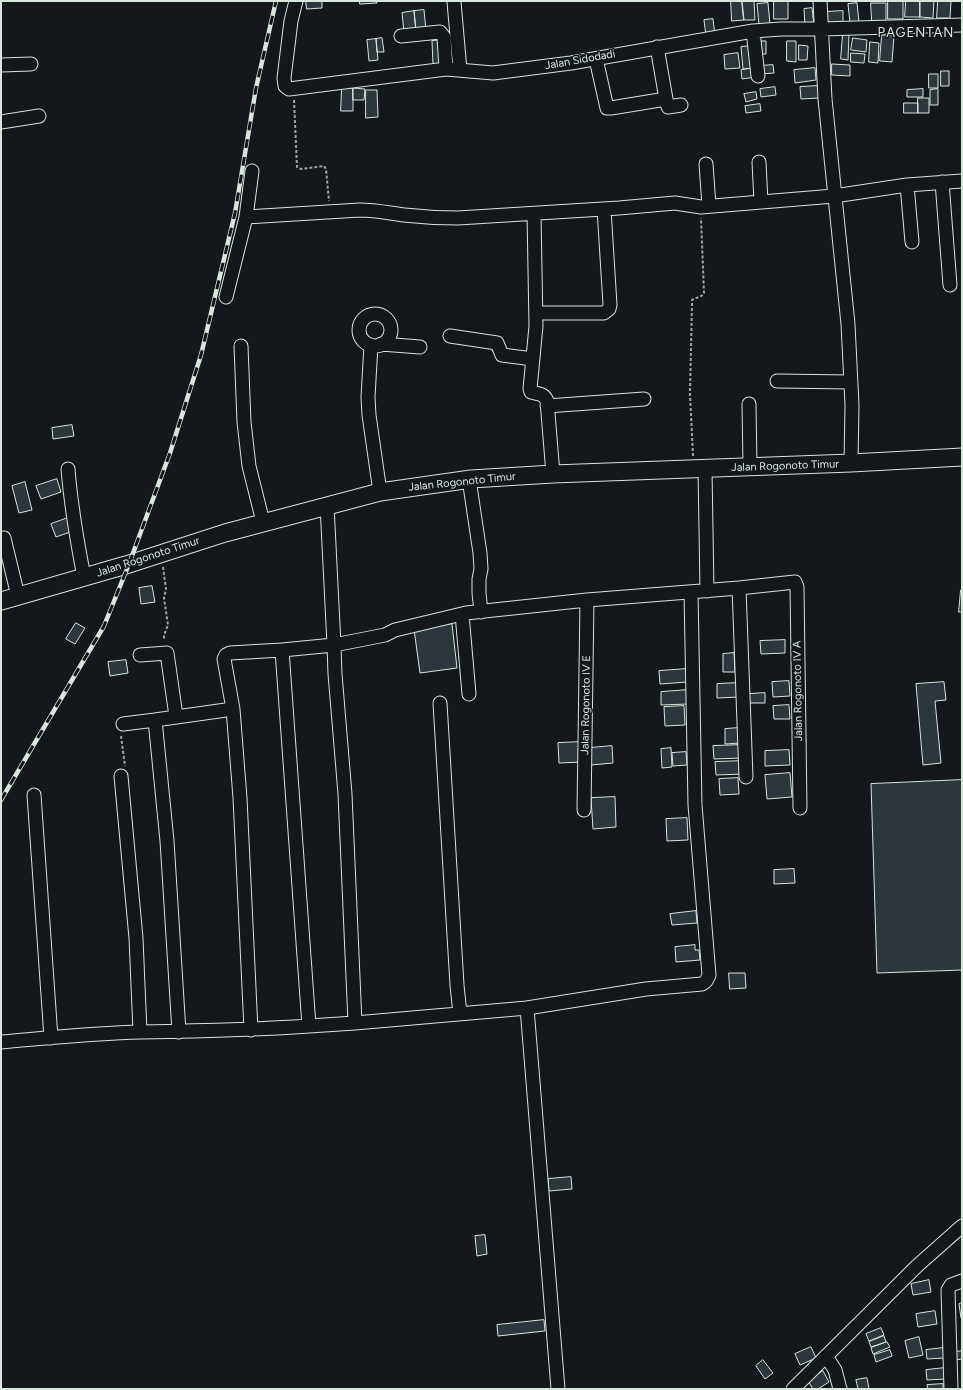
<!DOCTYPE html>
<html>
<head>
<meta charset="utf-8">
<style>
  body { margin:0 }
  #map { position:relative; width:963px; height:1390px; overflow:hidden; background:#14181c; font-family:Figtree,sans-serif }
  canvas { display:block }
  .frame { position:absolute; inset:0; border:2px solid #d8e6dc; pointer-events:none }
</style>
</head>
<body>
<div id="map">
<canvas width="963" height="1390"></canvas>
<div class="frame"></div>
</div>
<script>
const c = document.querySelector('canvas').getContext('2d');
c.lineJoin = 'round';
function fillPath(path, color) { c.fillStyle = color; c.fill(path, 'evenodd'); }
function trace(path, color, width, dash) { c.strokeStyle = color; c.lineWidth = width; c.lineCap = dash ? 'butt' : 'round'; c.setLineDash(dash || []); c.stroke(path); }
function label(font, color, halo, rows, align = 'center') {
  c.font = font + ' Figtree,sans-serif'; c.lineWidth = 3; c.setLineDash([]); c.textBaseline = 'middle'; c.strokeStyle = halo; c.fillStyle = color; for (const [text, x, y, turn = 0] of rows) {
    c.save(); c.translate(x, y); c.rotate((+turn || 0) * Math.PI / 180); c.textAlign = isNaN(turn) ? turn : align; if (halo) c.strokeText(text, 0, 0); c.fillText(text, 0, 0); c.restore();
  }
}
const building = new Path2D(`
  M306 1H322V8L307 9Z
  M360 1H376L377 3 360 4Z
  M731 1H742L744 20 732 21Z
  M742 1H754L755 20H744Z
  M774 1H788V19H774Z
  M888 1H903V19H888Z
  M906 1H920V17H905Z
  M920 1H934L933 18 920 17Z
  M938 1H951L950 18H937Z
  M768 3 770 24 759 25 757 4Z
  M857 3 859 22 850 23 848 4Z
  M871 3H886V21H872Z
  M812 8 814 26H805L804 9Z
  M424 10 426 30 416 31 414 11Z
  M414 11 416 31 404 32 402 13Z
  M843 11V27H825V12Z
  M713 19 715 35 706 36 704 20Z
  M843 34H849L848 60 841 59Z
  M882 35 894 36 892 62 880 61Z
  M382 38 384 52H377L376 39Z
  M853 38 867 40 866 52 851 50Z
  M376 39 378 60 369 61 367 40Z
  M444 40 445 63 433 64 432 41Z
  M758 41H766V54H758Z
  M787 41H796V62L787 61Z
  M870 42 879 43 878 63 869 62Z
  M799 45 808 46 807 60H799Z
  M751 46 754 68 743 69 741 47Z
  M738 53 740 68 725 69 724 55Z
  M851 53 865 54 864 63 851 62Z
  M832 64 850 65V76L832 75Z
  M773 65 774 73 760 74V66Z
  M755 68 756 77 742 79 741 70Z
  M815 68 816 80 795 83 794 70Z
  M941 71H949V86H941Z
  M929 74H938V88H929Z
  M818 86 819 98 801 99 800 87Z
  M775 87 776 95 761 97 760 89Z
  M342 88H353V111H341Z
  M353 88 365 89 364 100H353Z
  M923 89V97H907V90Z
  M938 89V105H930V90Z
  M366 90H377L378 117 366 118Z
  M756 92 757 99 746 102 744 94Z
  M918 98H929V113H918Z
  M904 103H918V113H904Z
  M760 104 761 111 746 113 745 106Z
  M72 425 74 436 53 439 52 428Z
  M57 479 61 492 41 499 36 486Z
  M25 482 32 510 19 513 12 486Z
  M68 518 73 531 56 537 51 524Z
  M152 586 155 602 141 604 139 588Z
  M961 590H962V612H959Z
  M76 623 85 628 75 644 66 639Z
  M452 624 457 668 420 673 414 629Z
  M785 640V653L761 654 760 641Z
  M734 653 735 672H723V654Z
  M126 660 128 673 110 676 108 662Z
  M687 669V682L660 684 659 671Z
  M789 681 790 696 773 697 772 682Z
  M944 682 946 700 935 701 941 763 923 765 916 684Z
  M739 683 740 697 717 698V684Z
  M688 690V704L661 705V692Z
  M765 693V703H750L749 694Z
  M789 705 790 719H774L773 706Z
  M684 706 685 725 665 726 664 707Z
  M739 728 740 743 725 744V729Z
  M581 742 582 762 559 763 558 743Z
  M741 745 742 758 714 759 713 746Z
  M612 746 613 763 591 765 590 748Z
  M671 748 672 767 662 768 661 749Z
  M789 750 790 765 765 766V751Z
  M686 752 687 765 673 766 672 753Z
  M742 761 743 774 716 775 715 762Z
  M790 773 792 797 767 799 765 775Z
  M738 778 739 794 720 795 719 779Z
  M962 780V970L877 973 871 784Z
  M615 797 616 827 593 829 591 798Z
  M687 818 688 840 667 841 666 819Z
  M794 869 795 883 774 884V870Z
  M696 911 697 923 672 925 670 914Z
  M695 945V950H699L700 960 676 962 675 947Z
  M729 973H745L746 988 730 989Z
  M571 1177 572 1189 549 1191 548 1179Z
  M485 1235 487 1254 477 1256 475 1236Z
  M929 1280 931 1292 913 1295 911 1284Z
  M962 1303V1318H961L959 1304Z
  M935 1311 937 1324 918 1327 916 1314Z
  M544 1320 545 1331 498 1336 497 1325Z
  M881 1328 884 1335 869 1341 866 1334Z
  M884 1336 886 1342 871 1347 869 1342Z
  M919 1337 923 1355 909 1358 905 1341Z
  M887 1342 890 1347 873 1354 871 1348Z
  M811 1347 816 1358 800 1365 795 1354Z
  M943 1348 944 1358 927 1359 926 1350Z
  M890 1350 892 1356 876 1362 874 1355Z
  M962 1351V1359L956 1360 955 1352Z
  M763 1360 773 1373 765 1379 756 1366Z
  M945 1368 946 1379 927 1380 926 1370Z
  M823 1371 829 1382 818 1389H813L808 1381Z
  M867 1378 869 1389H858L856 1380Z
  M943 1384V1389H928L927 1385Z`);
fillPath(building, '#2c363c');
trace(building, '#d8e6dc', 1);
const minor = new Path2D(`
  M296 1 291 21 284 78 285 86 289 89 446 69 493 73 571 63 753 31 781 29H821L962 25
  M820 1 825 99 848 324 852 405 851 463
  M454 2 460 70
  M753 31 758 76
  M401 36 440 32 444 37 446 69
  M596 59 607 108H611L666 99 657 47
  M1 65 31 64
  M666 99 668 107 681 105
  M1 122 39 116
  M759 162 761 202
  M706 164 709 206
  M942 182 950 285
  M907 185 912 242
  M534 214 536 326 530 389 531 392C538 394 544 393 547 401L553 474
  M246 217 360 210C375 210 389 213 404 215 422 217 440 218 458 218L619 208 675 203 701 207 834 196 907 185 962 181
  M226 297 246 217 252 171
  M536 313H604L609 309 610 305 604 209
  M359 330a16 16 0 1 1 32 0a16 16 0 1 1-32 0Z
  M450 336 497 343 502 355 533 359
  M381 344 420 347
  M371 345 368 397 369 415 380 492
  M241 346 244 422 249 466 263 522
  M777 381 851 382
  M749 404 750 467
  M547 406 644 399
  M68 469C71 506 77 541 84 577
  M705 469 707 591
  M469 479 480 553 481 569 479 579V593L481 612
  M327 505 334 645 335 674 345 794 355 1023
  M4 538 18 596
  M739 588 746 777
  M462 614 469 694
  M140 655 167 653 176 716
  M440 703 457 985 460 1014
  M123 724 155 720
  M121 776 136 938 140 1032
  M34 795 51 1038
  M584 810 587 600
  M527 1008 646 989 702 984C706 982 707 980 709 975L695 805 691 592
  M251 1030 240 798 233 709 224 659 226 655 230 653 282 650
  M179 1032 167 841 155 720 233 709
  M1 1042C48 1038 94 1033 141 1032 197 1031 253 1030 309 1026
  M826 1356 835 1370 840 1389
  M558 1389 527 1008 355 1023 309 1026 282 650 334 645 385 635 395 630 466 613 587 600 739 588 795 582 797 587 800 808
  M793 1389 917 1266 962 1226
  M951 1389 948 1290 951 1285 962 1281`);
const major = new Path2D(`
  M1 601 126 565 225 533 380 492 471 479 553 474 851 463 962 457`);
trace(minor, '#d8e6dc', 15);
trace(major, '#d8e6dc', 19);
trace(new Path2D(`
  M294 100 297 167 301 169 324 166 326 169 329 201
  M693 456 690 393 692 305V300L703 295 704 293 701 218
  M163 567 166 589 164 598 168 625 164 635V640
  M121 736 125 766`), '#9da8a2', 2, [3, 2]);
trace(minor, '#14181c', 13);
trace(major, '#14181c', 17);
const rail = new Path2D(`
  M1 800 104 626 129 564 170 453 201 355 235 213 256 88 276 1`);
trace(rail, '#d8e6dc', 4.5);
trace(rail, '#14181c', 3, [9]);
label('11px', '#d8e6dc', '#14181c', [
  ["Jalan Sidodadi",580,60,-10],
  ["Jalan Rogonoto Timur",785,466,-2],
  ["Jalan Rogonoto Timur",462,482,-6],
  ["Jalan Rogonoto Timur",148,557,-18],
  ["Jalan Rogonoto IV A",798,691,-91],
  ["Jalan Rogonoto IV E",586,705,-89]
]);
c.letterSpacing = '1px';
label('13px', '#d8e6dc', '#14181c', [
  ["PAGENTAN",916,33]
]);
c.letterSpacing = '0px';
</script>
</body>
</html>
